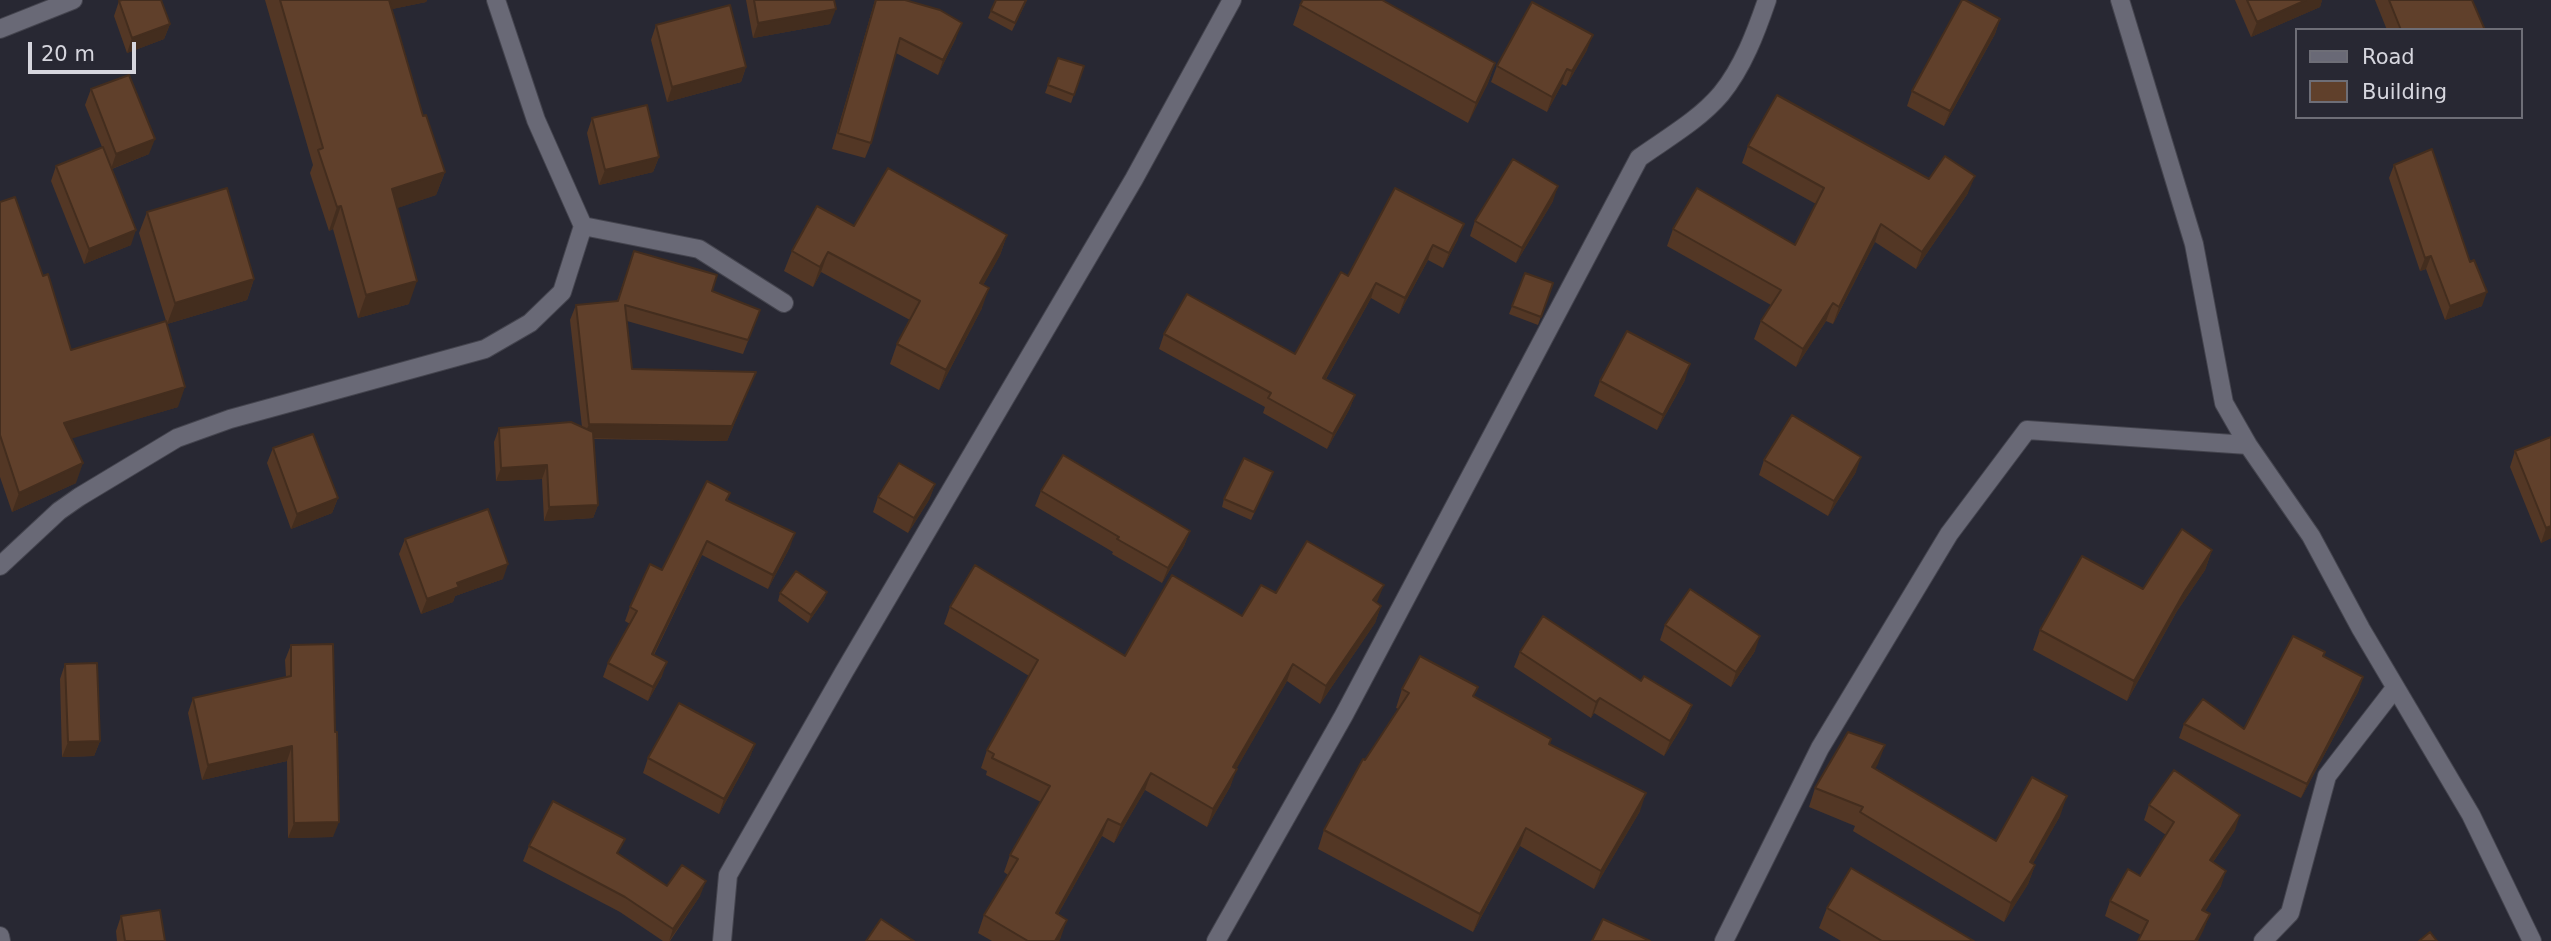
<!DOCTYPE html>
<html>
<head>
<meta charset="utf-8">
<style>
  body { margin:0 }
  #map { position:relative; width:2551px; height:941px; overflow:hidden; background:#282833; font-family:"DejaVu Sans",sans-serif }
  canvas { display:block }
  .legend { position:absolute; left:2295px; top:28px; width:228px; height:91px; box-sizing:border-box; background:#282833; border:2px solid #6e6e77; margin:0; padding:9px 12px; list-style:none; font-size:21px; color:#d6d6de }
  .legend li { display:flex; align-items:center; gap:14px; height:35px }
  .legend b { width:35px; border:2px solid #6e6e77 }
  .scale { position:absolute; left:28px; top:42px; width:108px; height:32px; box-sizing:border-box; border:4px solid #d6d6de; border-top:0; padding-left:9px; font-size:21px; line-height:24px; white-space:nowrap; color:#d6d6de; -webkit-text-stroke:5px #282833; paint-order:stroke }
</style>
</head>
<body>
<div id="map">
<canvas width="2551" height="941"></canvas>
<ul class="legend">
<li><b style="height:9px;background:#696976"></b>Road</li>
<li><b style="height:19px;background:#60402b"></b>Building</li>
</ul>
<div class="scale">20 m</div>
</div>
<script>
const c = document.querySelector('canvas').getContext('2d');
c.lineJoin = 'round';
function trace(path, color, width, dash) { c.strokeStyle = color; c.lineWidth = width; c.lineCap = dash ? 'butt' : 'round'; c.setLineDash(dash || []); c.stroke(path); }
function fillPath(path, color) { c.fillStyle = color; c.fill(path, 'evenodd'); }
const street = new Path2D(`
  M496 0 536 120 583 226 699 249 784 303
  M2120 0 2194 244 2224 403 2248 445 2311 536 2361 629 2471 815 2532 941
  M0 29 73 0
  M0 566 59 511 79 497 177 438 230 419 485 349 530 323 562 292 583 226
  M0 936 1 941
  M722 941 728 875 844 672 1134 179 1232 0
  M1216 941 1344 715 1639 158C1667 138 1699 120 1721 94 1743 67 1756 32 1767 0
  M1724 941 1820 748 1949 534 2027 430 2248 445
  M2263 941 2290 913 2327 776 2395 688`);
trace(street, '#44444e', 20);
trace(street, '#696976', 18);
fillPath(new Path2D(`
  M265 0H427L426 2 392 9 423 116 445 172 436 195 397 208 409 304 358 318 333 229 329 231 310 173 313 165Z
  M746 0H834L830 24 753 38Z
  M875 0 956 38 938 75 896 53 871 143 865 158 832 149Z
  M996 0H1027L1012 31 988 18Z
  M2235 0H2322L2320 7 2251 37Z
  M2375 0H2472L2485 30H2387Z
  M119 1 170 24 164 39 127 53 114 16Z
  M1300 5 1495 63 1488 83 1468 123 1293 25Z
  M2000 19 1995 34 1944 126 1907 106 1912 91Z
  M656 25 746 67 741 82 667 102 651 40Z
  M1587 50 1566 86 1562 84 1547 112 1491 82 1497 66Z
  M1058 58 1084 66 1071 103 1045 93Z
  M91 89 149 154 112 169 131 245 84 264 51 181 56 166 102 147 85 105Z
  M592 118 659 157 653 172 599 185 587 133Z
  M1748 146 1929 179 1968 193 1916 269 1875 242 1833 324 1826 321 1796 367 1754 339 1761 321 1771 305 1667 246 1673 229 1795 245 1816 204 1742 163Z
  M2394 165 2470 262 2482 306 2445 320 2426 269 2420 271 2389 178Z
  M1395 188 1458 239 1443 268 1428 260 1399 314 1371 298 1326 379 1355 395 1349 410 1327 449 1263 413 1265 407 1159 349 1164 334 1295 354 1348 276Z
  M1553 201 1516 263 1470 236 1475 221Z
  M0 202 43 276 71 350 178 407 71 438 76 483 12 512 0 477Z
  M147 212 254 279 247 300 167 324 139 233Z
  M854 226 1007 235 1000 255 983 285 982 308 939 390 890 364 897 344 910 320 821 272 813 287 784 271 792 251Z
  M634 251 712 291 760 310 743 354 627 321 632 369 756 372 727 441 593 439 598 505 593 518 544 521 542 479 496 481 494 442 499 428 582 427 570 320 576 305 617 301Z
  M1525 273 1553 283 1538 325 1509 314Z
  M1685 380 1657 430 1594 396 1600 381Z
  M2551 437V538L2541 543 2510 467 2515 451Z
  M273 448 338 498 332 513 291 529 267 463Z
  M1764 460 1856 472 1828 516 1759 475Z
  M1270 479 1251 520 1222 507 1224 499Z
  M935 484 929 500 908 533 873 512 878 497Z
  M1041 491 1190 531 1184 546 1162 583 1112 554 1113 552 1035 506Z
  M730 493 727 501 790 547 768 589 702 555 654 655 662 676 648 701 603 677 608 663 630 624 625 621 630 607Z
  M405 539 503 579 455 596 453 602 421 614 399 554Z
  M2212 550 2205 570 2177 611 2127 701 2033 650 2040 630 2143 589Z
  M827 592 824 600 808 623 778 601 780 593Z
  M1276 593 1377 603 1381 606 1375 623 1320 704 1287 681 1236 769 1230 787 1207 827 1145 790 1114 843 1102 836 1058 914 1061 937 1059 941H992L978 933 984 915 1008 875 1004 872 1010 855 1041 802 986 775 987 771 981 768 987 750 1029 676 944 624 950 607 1125 656 1242 616Z
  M1665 625 1755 651 1731 687 1660 640Z
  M291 645 333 837 288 838 287 761 202 780 188 713 193 698 286 677 285 660Z
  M1520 652 1641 681 1692 705 1686 720 1664 756 1594 713 1591 718 1514 667Z
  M2323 656 2363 677 2358 692 2301 798 2179 738 2184 724 2244 729Z
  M65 664 100 741 94 756 62 757 60 679Z
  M1402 689 1474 697 1549 744 1640 811 1594 889 1520 846 1473 932 1318 849 1324 830 1365 760 1399 709 1396 708Z
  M755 744 749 759 719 814 643 773 648 758Z
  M1885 745 1875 768 1996 841 2060 816 2033 863 2035 865 2028 884 2004 922 1853 831 1855 826 1809 807 1815 788Z
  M2149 805 2235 830 2213 862 2221 886 2205 911 2204 929 2141 935 2105 916 2110 901 2140 876 2166 835 2144 820Z
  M529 846 619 855 667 886 700 896 670 941H663L620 912 523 861Z
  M1827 908 1974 941H1841L1819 928Z
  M121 916 165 941H117L116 931Z`), '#533725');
fillPath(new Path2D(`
  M382 0H427L426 2 378 12Z
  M2306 0H2322L2320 7 2251 37 2257 22Z
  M836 9 830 24 753 38 758 23Z
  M2000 19 1995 34 1944 126 1950 111Z
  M962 23 956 38 938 75 943 60Z
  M170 24 164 39 127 53 132 38Z
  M1593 35 1587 50 1566 86 1572 71Z
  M1495 63 1488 83 1468 123 1476 103Z
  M746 67 741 82 667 102 672 87Z
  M1567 69 1562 84 1547 112 1552 97Z
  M155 139 149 154 111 169 116 154Z
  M659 157 653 172 599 185 605 170Z
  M445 172 436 195 383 213 392 189Z
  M1975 176 1968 193 1916 269 1922 252Z
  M1558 186 1553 201 1516 263 1522 248Z
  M341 206 333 229 329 231 337 207Z
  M1464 224 1458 239 1443 268 1449 253Z
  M1881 224 1875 242 1833 324 1839 307Z
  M136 230 131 245 84 264 89 249Z
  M1007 235 1000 255 973 303 980 283Z
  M1433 245 1428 260 1399 314 1405 298Z
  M828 252 821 272 813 287 820 267Z
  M2431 256 2426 269 2420 271 2425 258Z
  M254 279 247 300 167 324 175 303Z
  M417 281 409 304 358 318 366 295Z
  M1376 283 1371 298 1318 393 1323 378Z
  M989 288 982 308 939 390 946 370Z
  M2487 292 2482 306 2445 320 2450 306Z
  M1833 303 1826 321 1796 367 1803 349Z
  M1690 364 1685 380 1657 430 1663 415Z
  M756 372 727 441 583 438 589 424Z
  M185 387 178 407 57 443 64 423Z
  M1355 395 1349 410 1327 449 1333 434Z
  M1861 457 1856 472 1828 516 1834 501Z
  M83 463 76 483 12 512 19 493Z
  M547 465 542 479 496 481 501 468Z
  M935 484 929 500 908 533 914 518Z
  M338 498 332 513 291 529 297 514Z
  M598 505 593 518 544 521 549 507Z
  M2551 526V538L2541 543 2546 528Z
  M1190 531 1184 546 1162 583 1168 568Z
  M795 533 790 547 768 589 773 575Z
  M707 541 702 555 647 668 652 654Z
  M2212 550 2205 570 2177 611 2127 701 2134 681 2185 591Z
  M508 564 503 579 455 596 453 602 421 614 427 599 457 583Z
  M1384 585 1377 602 1373 600Z
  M827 592 824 600 808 623 811 615Z
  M1381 606 1375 623 1320 704 1326 686Z
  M1760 636 1755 651 1731 687 1736 672Z
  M667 662 662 676 648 701 653 687Z
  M1293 664 1287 681 1227 785 1233 767Z
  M2363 677 2358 692 2301 798 2307 784Z
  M1600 698 1594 713 1591 718 1596 702Z
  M1692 705 1686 720 1664 756 1670 741Z
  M100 741 94 756 62 757 68 742Z
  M755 744 749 759 719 814 724 799Z
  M1885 745 1878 764 1865 786 1872 767Z
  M292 746 287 761 202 780 208 765Z
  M1237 769 1230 787 1207 827 1213 809Z
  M1151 773 1145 790 1114 843 1121 825Z
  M1646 793 1640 811 1594 889 1601 871Z
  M2067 796 2060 816 2023 881 2030 862Z
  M2240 815 2235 830 2204 875 2210 860Z
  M1108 819 1102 836 1049 930 1056 913Z
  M339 822 333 837 288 838 294 823Z
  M1526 828 1520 846 1473 932 1480 914Z
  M2035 865 2028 884 2004 922 2011 903Z
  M2226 871 2221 886 2196 925 2202 910Z
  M706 881 700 896 669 941 673 929Z
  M2210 914 2204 929 2198 941H2195Z
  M1067 920 1061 937 1059 941H1055Z`), '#432d1e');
const building = new Path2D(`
  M122 0H161L170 24 132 38 119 1Z
  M280 0H389L423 116 426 115 445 172 392 189 417 281 366 295 341 206 337 207 318 150 323 148Z
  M754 0H834L836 9 758 23Z
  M876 0H905L940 10 962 23 943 60 900 38 871 143 838 133Z
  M996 0H1026L1015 23 991 11Z
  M1303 0H1382L1495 63 1476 103 1300 5Z
  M1962 0H1965L2000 19 1950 111 1912 91Z
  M2247 0H2306L2257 22Z
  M2389 0H2472L2485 30H2401Z
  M1532 2 1593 35 1572 71 1567 69 1552 97 1497 66Z
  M730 5 746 67 672 87 656 25Z
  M1058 58 1084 66 1074 95 1048 85Z
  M129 75 155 139 116 154 91 89Z
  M1777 95 1929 179 1945 156 1975 176 1922 252 1881 224 1839 307 1833 303 1803 349 1761 321 1781 290 1673 229 1697 188 1795 245 1824 188 1748 146Z
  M647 105 659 157 605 170 592 118Z
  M103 147 136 230 89 249 56 166Z
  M2432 149 2470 262 2474 260 2487 292 2450 306 2431 256 2425 258 2394 165Z
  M1513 159 1558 186 1522 248 1475 221Z
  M888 168 1007 235 980 283 989 288 946 370 897 344 920 301 828 252 820 267 792 251 817 206 854 226Z
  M227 188 254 279 175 303 147 212Z
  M1395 188 1464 224 1449 253 1433 245 1405 298 1376 283 1323 378 1355 395 1333 434 1268 398 1271 393 1164 334 1187 294 1295 354 1341 272 1348 276Z
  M15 197 43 276 48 274 71 350 166 321 185 387 64 423 83 463 19 493 0 435V202Z
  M634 251 717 275 712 291 760 310 748 340 625 305 632 369 756 372 732 426 589 424 576 305 618 301Z
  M1525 273 1553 283 1541 317 1512 306Z
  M1627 331 1690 364 1663 415 1600 381Z
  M1792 415 1861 457 1834 501 1764 460Z
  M571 422 593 432 598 505 549 507 547 465 501 468 499 428Z
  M313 434 338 498 297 514 273 448Z
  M2551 437V526L2546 528 2515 451Z
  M1063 455 1190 531 1168 568 1117 539 1119 537 1041 491Z
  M1244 458 1273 472 1254 512 1224 499Z
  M899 463 935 484 914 518 878 497Z
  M707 481 730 493 726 500 795 533 773 575 707 541 652 654 667 662 653 687 608 663 637 611 630 607 650 564 662 570Z
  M488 509 508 564 457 583 459 587 427 599 405 539Z
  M2182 529 2212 550 2185 591 2134 681 2040 630 2082 556 2143 589Z
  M1307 541 1384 585 1373 600 1381 606 1326 686 1293 664 1233 767 1237 769 1213 809 1151 773 1121 825 1108 819 1056 913 1067 920 1055 941H1028L984 915 1018 859 1010 855 1050 786 992 758 994 754 987 750 1038 660 950 607 975 565 1125 656 1172 575 1242 616 1261 585 1276 593Z
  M796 571 827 592 811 615 780 593Z
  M1690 589 1760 636 1736 672 1665 625Z
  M1543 616 1641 681 1644 676 1692 705 1670 741 1600 698 1596 702 1520 652Z
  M2293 636 2325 652 2323 656 2363 677 2307 784 2184 724 2203 699 2244 729Z
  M333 644 335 732H337L339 822 294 823 292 746 208 765 193 698 291 676V645Z
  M1420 656 1478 687 1473 696 1551 739 1549 744 1646 793 1601 871 1526 828 1480 914 1324 830 1363 759 1365 760 1409 693 1402 689Z
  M97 663 100 741 68 742 65 664Z
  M679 703 755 744 724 799 648 758Z
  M1848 732 1885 745 1872 767 1996 841 2032 777 2067 796 2030 862 2035 865 2011 903 1860 812 1863 807 1815 788Z
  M2174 770 2240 815 2210 860 2226 871 2202 910 2210 914 2195 941H2138L2148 921 2110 901 2128 869 2140 876 2174 822 2149 805Z
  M553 801 625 839 617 853 667 886 682 865 706 881 673 929 625 897 529 846Z
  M1851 868 1974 941H1882L1827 908Z
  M160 910 165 941H125L121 916Z
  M881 919 914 941H866Z
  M1603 919 1650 941H1592Z
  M2430 932 2437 941H2419Z`);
fillPath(building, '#60402b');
trace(building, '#432d1e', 2);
</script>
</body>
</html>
